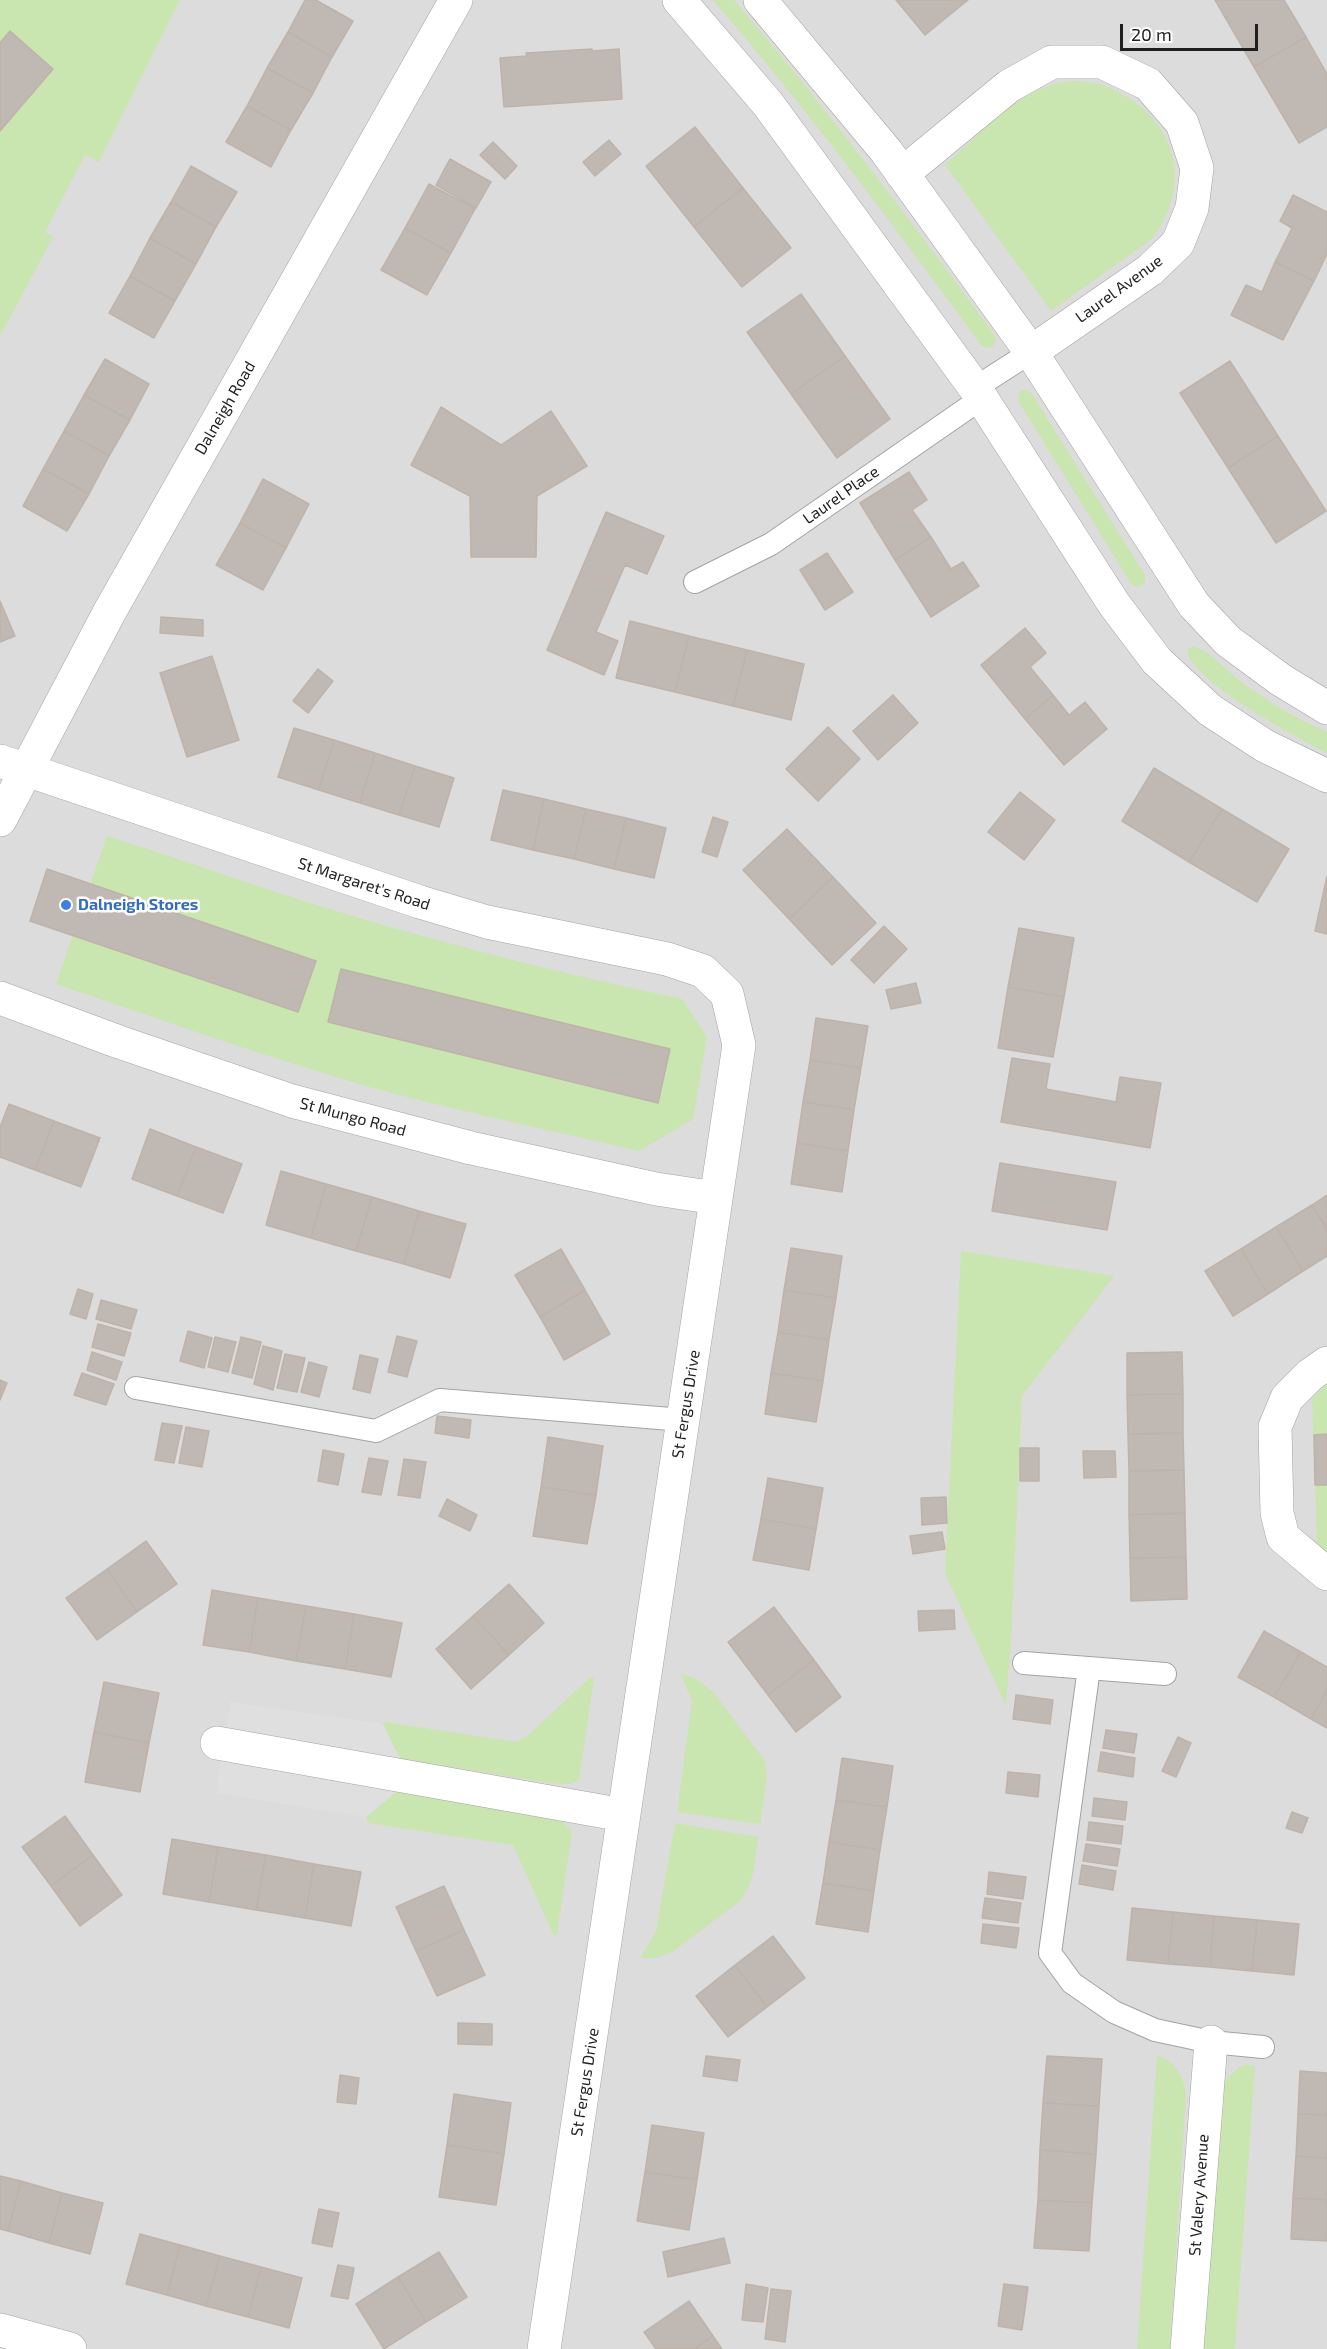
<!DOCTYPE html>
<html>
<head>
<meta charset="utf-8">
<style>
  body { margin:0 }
  #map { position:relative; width:1327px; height:2349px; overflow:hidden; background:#efece6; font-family:"Exo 2",sans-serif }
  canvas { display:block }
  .scale { position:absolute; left:1120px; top:24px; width:138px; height:27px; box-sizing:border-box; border:3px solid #1f1f1f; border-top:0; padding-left:8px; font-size:18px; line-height:21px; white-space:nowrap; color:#1f1f1f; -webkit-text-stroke:4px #fff; paint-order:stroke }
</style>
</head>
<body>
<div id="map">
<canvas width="1327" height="2349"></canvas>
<div class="scale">20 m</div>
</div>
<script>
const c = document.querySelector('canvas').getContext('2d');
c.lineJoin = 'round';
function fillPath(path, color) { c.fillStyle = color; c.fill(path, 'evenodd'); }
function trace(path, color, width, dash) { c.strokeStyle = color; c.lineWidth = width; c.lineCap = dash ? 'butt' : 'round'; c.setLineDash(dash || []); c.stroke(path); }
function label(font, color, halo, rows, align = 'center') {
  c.font = font + ' "Exo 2",sans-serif'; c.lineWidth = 5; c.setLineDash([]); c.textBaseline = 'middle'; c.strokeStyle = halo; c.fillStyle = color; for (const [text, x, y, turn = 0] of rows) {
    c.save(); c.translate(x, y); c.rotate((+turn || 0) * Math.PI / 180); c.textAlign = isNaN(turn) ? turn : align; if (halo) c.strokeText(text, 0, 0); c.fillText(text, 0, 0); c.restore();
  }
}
fillPath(new Path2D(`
  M0 0H1327V2349H0Z`), '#dddcdc');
fillPath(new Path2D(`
  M0 0H180L99 162 85 155 45 232 53 237 0 336Z
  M713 0H734C826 107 910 220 994 334L996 341 992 347 985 348 981 345C895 227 808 110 713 0Z
  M1077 81C1086 82 1097 83 1105 86 1173 112 1197 180 1152 239L1051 311 945 165C978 136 1011 97 1054 84 1061 81 1070 82 1077 81Z
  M1022 390H1027L1032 394 1145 575V582L1141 586 1135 587 1130 582 1019 402 1018 395Z
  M1194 646C1211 652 1225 669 1239 680 1266 700 1296 719 1327 732V753C1294 736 1200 686 1187 653L1189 648Z
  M107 836C187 861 266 890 346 914 457 947 569 975 682 999L707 1037 693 1119 639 1151C550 1130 461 1112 373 1088 266 1057 161 1020 56 984Z
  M961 1251 1114 1276 1022 1396 1011 1640 1006 1706 945 1573Z
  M1327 1384V1551L1317 1544 1312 1397Z
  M681 1674 697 1679 713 1692 765 1761 767 1777 760 1824 677 1812 692 1701Z
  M591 1677 594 1679 579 1780 571 1784H558L400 1759 383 1724 385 1722 516 1742 526 1737Z
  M396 1792 549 1817 564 1822 572 1832 557 1934 554 1936 513 1845 368 1823 366 1817Z
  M675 1823 758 1837C755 1859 755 1884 740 1901L672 1952 657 1958H640L656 1931Z
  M1157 2055C1176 2061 1184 2077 1186 2095L1170 2349H1137Z
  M1245 2065 1255 2066 1235 2349H1204L1223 2083 1238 2068Z`), '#c9e5b0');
fillPath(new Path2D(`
  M230 1702 383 1724 400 1759 396 1792 366 1817 216 1793Z`), '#dfdfdf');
const building = new Path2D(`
  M305 0H316L353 21 332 57 288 32Z
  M896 0H968L925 35Z
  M1215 0H1284L1306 37 1254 67Z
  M10 31 53 69 0 131V43Z
  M288 32 332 57 313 93 267 68Z
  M1306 37 1327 74V127L1299 143 1254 67Z
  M592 49V51L619 49 622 99 504 107 500 58 527 56 526 53Z
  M267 68 313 93 291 130 247 106Z
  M247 106 291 130 271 167 226 142Z
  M695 127 743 188 694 227 646 166Z
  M609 140 621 154 595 176 583 162Z
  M493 142 517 166 505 179 480 155Z
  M450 159 491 182 476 208 436 185Z
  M191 166 237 192 216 227 171 202Z
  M429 184 475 209 451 253 405 228Z
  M743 188 791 248 742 287 694 227Z
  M1293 195 1327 212V254L1314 281 1275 262 1292 228 1280 221Z
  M171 202 216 227 196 264 150 238Z
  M405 228 451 253 427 295 381 270Z
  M150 238 196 264 175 301 130 276Z
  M1275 262 1314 281 1283 340 1231 315 1246 285 1262 292Z
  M130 276 175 301 154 338 109 313Z
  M801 294 845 356 791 394 747 332Z
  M845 356 890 419 837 458 791 394Z
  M105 359 149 384 130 420 84 395Z
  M1230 361 1278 436 1228 468 1180 393Z
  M84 395 130 420 109 456 64 431Z
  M441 407 501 445 551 411 587 466 537 496 536 557H471L470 496 411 465Z
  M64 431 109 456 89 494 43 469Z
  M1278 436 1326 511 1276 543 1228 468Z
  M43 469 89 494 67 531 23 506Z
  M909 472 927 500 912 510 931 537 895 560 860 503Z
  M263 479 309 504 286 548 240 523Z
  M606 512 664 536 647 574 625 565 596 632 618 641 604 675 547 650Z
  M240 523 286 548 263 590 216 565Z
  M931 537 951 569 963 562 979 586 931 617 895 560Z
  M827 553 853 592 825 610 800 570Z
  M0 601 15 636 0 642Z
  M161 617 203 620V636L160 633Z
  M630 621 689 636 675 692 616 678Z
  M1025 628 1046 653 1030 667 1053 695 1025 719 981 665Z
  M689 636 747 650 733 706 675 692Z
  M747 650 804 664 791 720 733 706Z
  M212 656 239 740 187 757 160 673Z
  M318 669 333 681 308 713 293 701Z
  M893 695 918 723 878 760 853 731Z
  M1053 695 1069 715 1085 702 1107 729 1064 765 1025 719Z
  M828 727 860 759 818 801 786 769Z
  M294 728 334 740 319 790 278 777Z
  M334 740 375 753 360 803 319 790Z
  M375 753 415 766 399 815 360 803Z
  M415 766 454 778 439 827 399 815Z
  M1154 768 1222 809 1189 862 1122 821Z
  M503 790 544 799 533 850 491 840Z
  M1020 792 1055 820 1024 860 988 832Z
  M544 799 586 809 574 859 533 850Z
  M586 809 626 818 614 869 574 859Z
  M1222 809 1289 849 1257 902 1189 862Z
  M713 817 728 822 717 857 702 852Z
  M626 818 666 828 654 878 614 869Z
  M787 829 833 877 789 919 743 870Z
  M47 869 316 961 298 1012 30 921Z
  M1327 876V934L1315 931Z
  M833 877 876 923 832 965 789 919Z
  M884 926 907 949 874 983 851 960Z
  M1019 928 1074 938 1064 997 1008 987Z
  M341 969 670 1049 658 1103 328 1022Z
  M916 983 921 1003 891 1009 886 990Z
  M1008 987 1064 997 1053 1057 998 1048Z
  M816 1018 868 1026 861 1068 810 1060Z
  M1012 1058 1050 1064 1046 1089 1116 1102 1120 1077 1161 1083 1150 1148 1001 1122Z
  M810 1060 861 1068 854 1110 803 1102Z
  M803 1102 854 1110 848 1151 797 1143Z
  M9 1104 54 1121 35 1170 0 1157V1127Z
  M54 1121 100 1138 81 1187 35 1170Z
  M150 1129 196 1147 177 1196 132 1179Z
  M797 1143 848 1151 842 1192 791 1184Z
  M196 1147 242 1164 223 1213 177 1196Z
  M1000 1163 1116 1182 1107 1230 992 1211Z
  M281 1171 326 1184 311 1238 266 1225Z
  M326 1184 372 1197 356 1251 311 1238Z
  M1327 1195V1229L1312 1205Z
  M372 1197 419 1211 404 1264 356 1251Z
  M1312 1205 1327 1229V1256L1303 1271 1276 1227Z
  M419 1211 466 1224 450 1278 404 1264Z
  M1276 1227 1303 1271 1268 1294 1241 1249Z
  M791 1248 842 1256 836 1298 784 1290Z
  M561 1249 585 1290 540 1317 515 1275Z
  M1241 1249 1268 1294 1233 1316 1205 1271Z
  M78 1289 93 1294 86 1319 70 1314Z
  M585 1290 610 1334 564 1360 540 1317Z
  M784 1290 836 1298 829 1340 778 1332Z
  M101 1300 137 1310 131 1329 96 1319Z
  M98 1324 131 1333 124 1356 92 1347Z
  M188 1331 212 1338 204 1368 180 1361Z
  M778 1332 829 1340 823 1381 771 1373Z
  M397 1336 417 1341 407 1377 388 1372Z
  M215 1337 236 1342 228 1372 208 1367Z
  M241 1337 261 1342 252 1378 232 1373Z
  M263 1346 282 1351 273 1390 254 1384Z
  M92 1352 122 1362 116 1380 87 1370Z
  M1182 1352 1183 1394 1127 1395V1353Z
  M285 1354 305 1358 297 1392 277 1388Z
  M360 1355 378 1359 370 1393 353 1389Z
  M309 1362 327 1367 319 1397 301 1392Z
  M82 1373 114 1384 106 1405 74 1395Z
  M771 1373 823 1381 816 1422 765 1414Z
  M0 1380 7 1383 0 1400Z
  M1183 1394V1433L1128 1434 1127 1395Z
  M437 1416 471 1420 469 1438 435 1433Z
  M162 1423 182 1426 174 1463 155 1460Z
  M186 1427 209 1431 202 1467 179 1463Z
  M1183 1433 1184 1470 1129 1471 1128 1434Z
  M1327 1434V1485H1315L1314 1435Z
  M548 1437 603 1446 596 1495 541 1487Z
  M1020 1448H1039V1481H1020Z
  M323 1450 344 1454 338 1485 318 1481Z
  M1083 1451H1115L1116 1477 1084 1478Z
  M369 1458 388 1461 381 1495 362 1492Z
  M404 1459 426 1462 420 1498 398 1495Z
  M1184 1470 1185 1513 1129 1515V1471Z
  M768 1478 823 1488 816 1529 761 1519Z
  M541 1487 596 1495 587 1544 533 1536Z
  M946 1497 947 1523 922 1525 921 1498Z
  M447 1499 477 1515 470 1531 439 1516Z
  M1185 1513 1186 1557 1130 1558 1129 1515Z
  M761 1519 816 1529 809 1570 753 1560Z
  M942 1532 945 1549 913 1554 910 1536Z
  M146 1541 177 1584 137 1612 107 1569Z
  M1186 1557 1187 1599 1131 1601 1130 1558Z
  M107 1569 137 1612 97 1640 66 1598Z
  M509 1584 544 1623 509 1655 473 1616Z
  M212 1590 258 1598 249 1652 203 1645Z
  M258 1598 306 1606 296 1661 249 1652Z
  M306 1606 354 1614 345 1669 296 1661Z
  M774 1607 814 1660 768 1695 728 1642Z
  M954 1610 955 1629 919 1631 918 1611Z
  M354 1614 402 1623 391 1677 345 1669Z
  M473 1616 509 1655 471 1689 436 1649Z
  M1264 1631 1301 1652 1274 1697 1238 1677Z
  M1301 1652 1327 1667V1690L1311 1719 1274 1697Z
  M814 1660 841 1697 796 1732 768 1695Z
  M104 1682 159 1693 149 1743 94 1732Z
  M1327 1690V1728L1311 1719Z
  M1016 1695 1053 1700 1050 1724 1013 1719Z
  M1106 1730 1137 1734 1134 1753 1103 1748Z
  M94 1732 149 1743 140 1792 85 1782Z
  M1178 1737 1191 1743 1176 1777 1162 1771Z
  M1101 1752 1135 1758 1133 1777 1098 1771Z
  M842 1758 893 1766 887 1807 836 1800Z
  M1008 1772 1040 1775 1038 1797 1006 1793Z
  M1094 1798 1127 1802 1125 1820 1092 1816Z
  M836 1800 887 1807 880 1850 829 1842Z
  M1292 1812 1308 1818 1302 1833 1286 1828Z
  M65 1816 93 1855 51 1886 22 1847Z
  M1089 1822 1123 1826 1121 1844 1087 1840Z
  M172 1839 218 1847 209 1902 163 1894Z
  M829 1842 880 1850 874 1891 823 1883Z
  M1086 1844 1120 1849 1117 1866 1083 1861Z
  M218 1847 266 1855 256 1910 209 1902Z
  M93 1855 122 1895 80 1926 51 1886Z
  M266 1855 314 1864 305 1918 256 1910Z
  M314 1864 361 1872 351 1926 305 1918Z
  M1082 1865 1116 1871 1113 1890 1079 1884Z
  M989 1872 1026 1877 1023 1899 987 1894Z
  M823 1883 874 1891 868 1932 816 1924Z
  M444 1886 464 1930 416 1951 396 1907Z
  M985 1898 1021 1903 1018 1923 982 1918Z
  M1132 1908 1173 1912 1168 1964 1127 1960Z
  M1173 1912 1214 1916 1210 1967 1168 1964Z
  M1214 1916 1257 1920 1252 1971 1210 1967Z
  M1257 1920 1299 1924 1294 1975 1252 1971Z
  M983 1924 1019 1928 1016 1948 981 1943Z
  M464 1930 485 1975 437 1996 416 1951Z
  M773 1936 805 1978 767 2007 735 1965Z
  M735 1965 767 2007 728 2037 696 1996Z
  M458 2023 492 2024V2045L458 2044Z
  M706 2056 740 2060 737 2081 703 2076Z
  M1047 2056 1102 2059 1099 2106 1043 2103Z
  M1300 2071 1327 2073V2115L1298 2114Z
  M340 2075 359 2078 356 2104 337 2102Z
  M454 2094 511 2103 504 2154 447 2145Z
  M1043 2103 1099 2106 1096 2154 1040 2150Z
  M1298 2114 1327 2115V2158L1296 2156Z
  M652 2125 704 2133 697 2180 645 2172Z
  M447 2145 504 2154 496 2205 439 2197Z
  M1040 2150 1096 2154 1092 2203 1038 2200Z
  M1296 2156 1327 2158V2200L1293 2198Z
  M645 2172 697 2180 689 2230 637 2221Z
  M0 2176 21 2181 8 2231 0 2229Z
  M21 2181 62 2193 49 2243 8 2231Z
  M62 2193 103 2203 90 2254 49 2243Z
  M1293 2198 1327 2200V2241L1291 2239Z
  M1038 2200 1092 2203 1089 2251 1034 2248Z
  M319 2209 339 2213 332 2247 312 2243Z
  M140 2234 180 2245 167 2295 126 2284Z
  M724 2238 730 2263 668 2277 663 2252Z
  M180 2245 220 2256 206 2306 167 2295Z
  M439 2252 467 2297 426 2322 398 2277Z
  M220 2256 261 2267 248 2317 206 2306Z
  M338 2265 354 2268 348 2299 331 2296Z
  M261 2267 302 2278 289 2328 248 2317Z
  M398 2277 426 2322 384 2349 356 2304Z
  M746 2284 768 2288 763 2322 742 2320Z
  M1004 2284 1028 2287 1022 2330 998 2326Z
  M771 2289 791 2291 785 2342 765 2339Z
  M689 2301 713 2336 694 2349H656L644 2332Z
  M713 2336 722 2349H694Z`);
fillPath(building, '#bfb8b3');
trace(building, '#bfb3a9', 1.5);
const lane = new Path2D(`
  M975 388 1031 352
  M695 582 771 544 982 398
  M136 1388 376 1431 440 1400 683 1420
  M1024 1663 1165 1674
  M1089 1668 1050 1953 1072 1983 1114 2012 1155 2030 1211 2042 1263 2047`);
const street = new Path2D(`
  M679 0 768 104 975 388 1114 604 1157 661 1210 710 1265 746 1327 776
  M760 0 886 151 1031 352 1194 605 1228 641 1281 680 1327 708
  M902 174 1009 86 1052 62H1102L1148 84 1182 123 1197 168 1192 208 1178 243 1150 270 1031 352
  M0 761 420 902 487 922 667 959 703 971 727 994 739 1045 544 2349
  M0 820 110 611 456 0
  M0 998 119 1042 292 1101 471 1148 656 1189 716 1198
  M1327 1363 1310 1375 1287 1398 1275 1427 1277 1513 1283 1537 1327 1574
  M217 1743 623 1815
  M0 2330 70 2349
  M1187 2349 1211 2042`);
trace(lane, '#a3a3a3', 24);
trace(street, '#a3a3a3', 34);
trace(lane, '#fff', 22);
trace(street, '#fff', 33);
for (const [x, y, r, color] of [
  [66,905,6,"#3f7fe0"]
]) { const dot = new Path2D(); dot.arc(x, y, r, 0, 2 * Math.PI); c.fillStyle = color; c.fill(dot); trace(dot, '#fff', 2); }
label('16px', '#1f1f1f', '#fff', [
  ["Laurel Avenue",1119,289,-36],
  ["Dalneigh Road",225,408,-60],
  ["Laurel Place",841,495,-35],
  ["St Margaret's Road",364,884,18],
  ["St Mungo Road",353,1117,15],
  ["St Fergus Drive",686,1404,-81],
  ["St Fergus Drive",585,2082,-81],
  ["St Valery Avenue",1199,2195,-86]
]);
label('bold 16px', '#366cbe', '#fff', [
  ["Dalneigh Stores",78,905]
], 'left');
</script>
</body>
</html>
